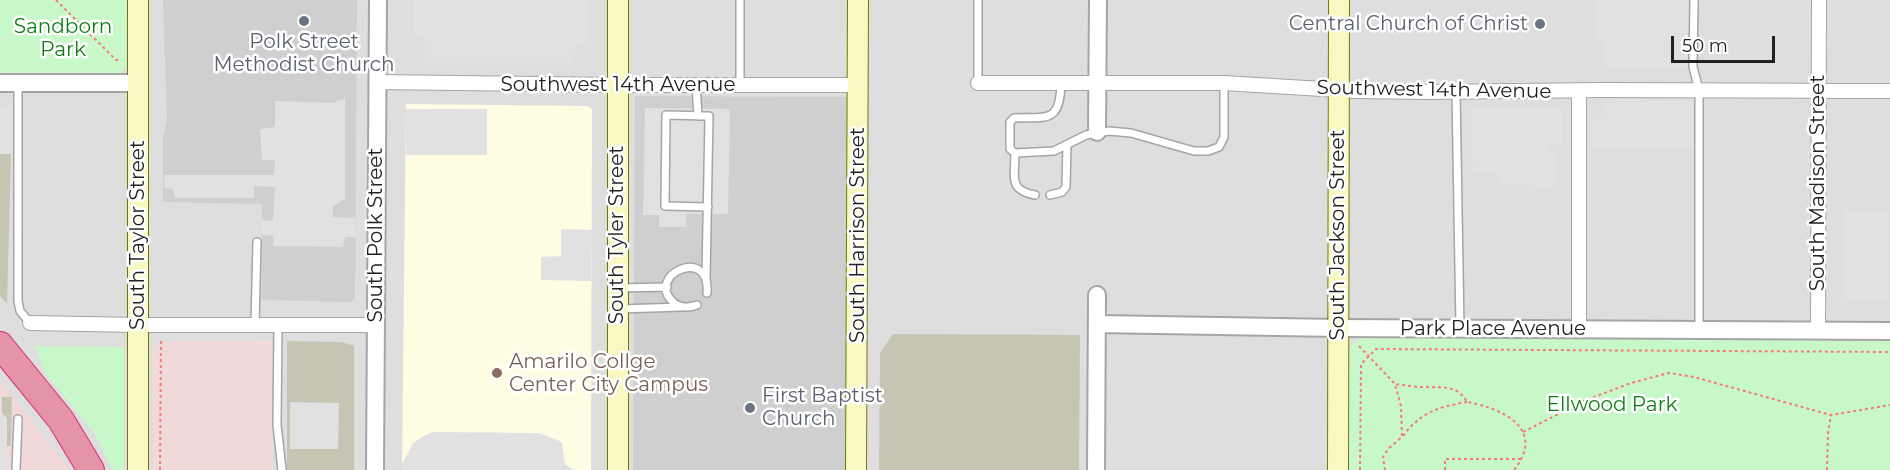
<!DOCTYPE html>
<html>
<head>
<meta charset="utf-8">
<style>
  body { margin:0 }
  #map { position:relative; width:1890px; height:470px; overflow:hidden; background:#f1eee8; font-family:Montserrat,sans-serif }
  canvas { display:block }
  .scale { position:absolute; left:1671px; top:36px; width:104px; height:27px; box-sizing:border-box; border:3px solid #212121; border-top:0; padding-left:8px; font-size:18px; line-height:21px; white-space:nowrap; color:#212121; -webkit-text-stroke:4px #fff; paint-order:stroke }
</style>
</head>
<body>
<div id="map">
<canvas width="1890" height="470"></canvas>
<div class="scale">50 m</div>
</div>
<script>
const c = document.querySelector('canvas').getContext('2d');
c.lineJoin = 'round';
function fillPath(path, color) { c.fillStyle = color; c.fill(path, 'evenodd'); }
function trace(path, color, width, dash) { c.strokeStyle = color; c.lineWidth = width; c.lineCap = dash ? 'butt' : 'round'; c.setLineDash(dash || []); c.stroke(path); }
function label(font, color, halo, rows, align = 'center') {
  c.font = font + ' Montserrat,sans-serif'; c.lineWidth = 5; c.setLineDash([]); c.textBaseline = 'middle'; c.strokeStyle = halo; c.fillStyle = color; for (const [text, x, y, turn = 0] of rows) {
    c.save(); c.translate(x, y); c.rotate((+turn || 0) * Math.PI / 180); c.textAlign = isNaN(turn) ? turn : align; if (halo) c.strokeText(text, 0, 0); c.fillText(text, 0, 0); c.restore();
  }
}
fillPath(new Path2D(`
  M0 0H1890V470H0Z`), '#dfdede');
fillPath(new Path2D(`
  M272 341 273 470H153L152 347 157 342Z
  M0 381 33 422 69 470H0V446H11L12 397H0Z`), '#f1d9d9');
fillPath(new Path2D(`
  M406 104 587 106 592 109 591 470H402Z`), '#fefde4');
fillPath(new Path2D(`
  M163 0H357L355 297 354 301 350 302 262 300V204L163 202V139L167 119Z
  M635 96 850 97 848 470H633Z`), '#cfcfcf');
fillPath(new Path2D(`
  M0 154H11L7 304 0 296Z
  M893 334 1080 335 1079 470H879L880 353Z
  M287 341 342 342 354 346V470H287Z
  M0 397H12L11 446H0Z`), '#c6c5b4');
fillPath(new Path2D(`
  M0 0H127L126 67 120 74 115 76H0Z
  M1364 337 1890 341V470H1348V351L1355 341Z
  M35 346 124 347V470H113L95 434 46 374Z`), '#c8f8ca');
fillPath(new Path2D(`
  M414 0H588V44H575L574 63H425V36L414 35Z
  M1595 0H1694L1693 67H1605V41H1595Z
  M345 98V199L333 206V217L355 218 356 237H345L343 247 273 246 274 236 262 235V220L273 221 275 187 254 186V198H175L173 189 164 188V175H274L275 160H262L260 129 275 127V101L333 103Z
  M1610 100H1694V147L1589 146 1590 119H1599Z
  M0 107H13L11 154H0Z
  M645 108 730 109 728 214H686V227H659V215H643Z
  M1558 108 1561 109 1562 114V144H1553L1549 148V151L1556 155V186L1500 185V177L1497 173 1473 172 1472 109Z
  M406 109H487V155H406Z
  M1843 210H1888V299H1843Z
  M561 229 592 230 591 281 541 280V257L561 256Z
  M0 397H2V413L7 418V470H0Z
  M290 402 339 403 338 449H290Z
  M433 432 539 433 562 442 565 464 574 470H402V464L413 443 422 437Z`), '#e1e1e1');
const service = new Path2D(`
  M1694 0 1693 67 1699 90V330
  M18 83V301L20 311 30 323
  M978 83V0
  M1061 83C1060 123 1048 117 1014 118L1010 122V149L1015 153 1054 151 1086 135 1109 131 1131 133 1194 151H1208L1219 147 1224 137V83
  M696 85 698 116
  M740 85V0
  M1456 92 1460 328
  M1015 153C1015 177 1008 190 1035 195
  M1050 195 1062 192 1066 187 1067 145
  M706 278 709 116 666 115 665 206 708 207
  M619 288 667 287
  M697 305C689 308 681 308 674 303 643 276 711 244 707 293
  M620 309 681 307
  M255 324 257 242
  M278 324 277 425 282 470
  M16 470 18 419`);
const minor = new Path2D(`
  M377 82 617 85H858
  M978 83H1224L1355 91 1429 92 1600 90 1890 91
  M30 323 139 325H376
  M1579 329V91
  M1818 330 1819 0`);
const tertiary = new Path2D(`
  M0 83H138
  M1097 132 1098 0
  M1097 324 1338 328 1890 331
  M375 470 378 0
  M1096 470 1097 295`);
const secondary = new Path2D(`
  M138 0V470
  M618 0V470
  M856 470 858 0
  M1338 470 1339 0`);
const motorway = new Path2D(`
  M0 345 61 420 91 470`);
trace(service, '#a5a5a5', 10);
trace(minor, '#a5a5a5', 16);
trace(tertiary, '#a5a5a5', 20);
trace(secondary, '#717809', 22);
trace(motorway, '#d62f70', 28);
trace(new Path2D(`
  M56 0 116 60H121
  M1359 346 1395 384
  M1523 432 1586 400 1631 383 1669 373 1694 377 1831 415 1890 405
  M1403 436C1421 412 1438 407 1467 402
  M160 470 161 339
  M1360 470 1361 364 1376 349 1890 352
  M1385 470 1383 457 1388 449 1402 437 1401 406 1395 384C1405 385 1414 387 1424 387 1442 388 1457 384 1467 402 1502 408 1547 429 1514 470
  M1445 470V459H1521
  M1827 470 1828 433 1831 415`), '#f57c75', 2, [3, 3]);
trace(service, '#fff', 7);
trace(minor, '#fff', 14);
trace(tertiary, '#fff', 16);
trace(secondary, '#f8f8c0', 20);
trace(motorway, '#e594a7', 26);
for (const [x, y, r, color] of [
  [304,21,6,"#6b7280"],
  [1540,24,6,"#6b7280"],
  [497,373,6,"#8d6e63"],
  [750,408,6,"#6b7280"]
]) { const dot = new Path2D(); dot.arc(x, y, r, 0, 2 * Math.PI); c.fillStyle = color; c.fill(dot); trace(dot, '#fff', 2); }
label('20px', '#5b616d', '#fff', [
  ["Central Church of Christ",1528,24],
  ["Polk Street",304,42,"center"],
  ["Methodist Church",304,65,"center"],
  ["First Baptist",762,396,"left"],
  ["Church",762,419,"left"]
], 'right');
label('20px', '#107f13', '#fff', [
  ["Sandborn",63,27],
  ["Park",63,50],
  ["Ellwood Park",1612,405]
]);
label('20px', '#212121', '#fff', [
  ["Southwest 14th Avenue",618,85],
  ["Southwest 14th Avenue",1434,90,1],
  ["South Madison Street",1818,183,-90],
  ["South Taylor Street",138,235,-90],
  ["South Polk Street",376,235,-90],
  ["South Tyler Street",617,235,-90],
  ["South Harrison Street",858,235,-90],
  ["South Jackson Street",1338,235,-90],
  ["Park Place Avenue",1493,329]
]);
label('20px', '#785e54', '#fff', [
  ["Amarilo Collge",509,362],
  ["Center City Campus",509,385]
], 'left');
</script>
</body>
</html>
